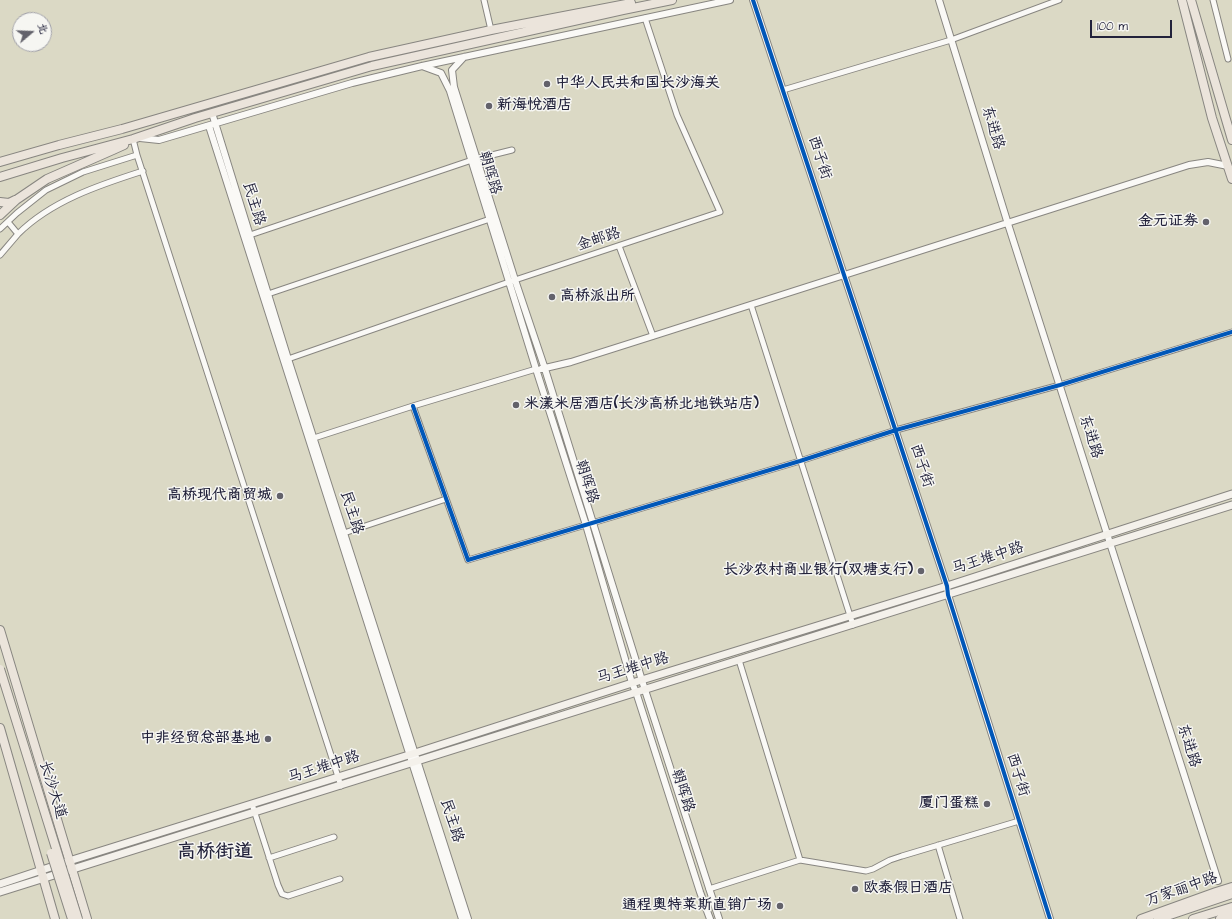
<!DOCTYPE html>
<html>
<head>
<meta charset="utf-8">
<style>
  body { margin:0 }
  #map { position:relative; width:1232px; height:919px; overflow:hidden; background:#dbd9c5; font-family:"Architects Daughter","LXGW WenKai TC",sans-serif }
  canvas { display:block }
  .north { position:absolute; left:12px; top:12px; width:40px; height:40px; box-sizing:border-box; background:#f6f6f2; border:1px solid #a1a1a9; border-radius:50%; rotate:71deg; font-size:11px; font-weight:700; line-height:16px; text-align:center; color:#22223b }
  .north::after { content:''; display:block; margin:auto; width:14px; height:18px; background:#63626b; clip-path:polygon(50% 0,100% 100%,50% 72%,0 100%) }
  .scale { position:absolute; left:1090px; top:20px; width:82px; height:18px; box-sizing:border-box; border:2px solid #22223b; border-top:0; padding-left:5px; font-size:12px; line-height:14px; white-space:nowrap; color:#22223b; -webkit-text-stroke:3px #f6f6f2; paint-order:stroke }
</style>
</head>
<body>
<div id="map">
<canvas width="1232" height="919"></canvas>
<div class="north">北</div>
<div class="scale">100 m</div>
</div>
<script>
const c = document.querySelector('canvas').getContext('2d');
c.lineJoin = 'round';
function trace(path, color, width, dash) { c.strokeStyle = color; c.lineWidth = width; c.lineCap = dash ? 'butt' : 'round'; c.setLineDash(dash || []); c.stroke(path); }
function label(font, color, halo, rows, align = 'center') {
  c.font = font + ' "Architects Daughter","LXGW WenKai TC",sans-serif'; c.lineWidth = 3; c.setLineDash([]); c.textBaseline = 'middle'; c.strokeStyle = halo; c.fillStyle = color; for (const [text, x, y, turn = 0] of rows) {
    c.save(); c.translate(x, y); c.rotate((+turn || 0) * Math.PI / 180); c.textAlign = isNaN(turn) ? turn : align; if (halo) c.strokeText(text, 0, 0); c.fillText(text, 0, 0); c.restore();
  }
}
const minor = new Path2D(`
  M484 0 491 30
  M1213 0 1228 59
  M783 90 951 40 1059 0
  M137 155 341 786
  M8 222 18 234
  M0 229 17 213 46 190 83 172 137 155 133 139
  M250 235 472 160 512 150
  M619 246 653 336
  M0 255C6 248 12 241 18 234 51 201 99 185 143 171
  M268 294 490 219
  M751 305 853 625
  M288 359 509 282 720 212 677 115 645 18
  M413 406 468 560 800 461 896 430 1060 385 1232 332
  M314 438 413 406 536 369
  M344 533 446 499
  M739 660 800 860
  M252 804 278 885 282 894 288 896 340 879
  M938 845 960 919
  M269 858 334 837
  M709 889 800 860 866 871 873 869 890 860 902 856 1019 821`);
const tertiary = new Path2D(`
  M753 0 947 586 948 595 1050 919
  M939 0 1008 224 1218 881
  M464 57 452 70 454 87 515 280 545 369 645 690 719 919
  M422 66 441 73 450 91 536 369 586 525 632 683 636 692 700 892 710 919
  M212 113 288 359 468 919
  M209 126 462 919
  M140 138 159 140 352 83 422 66 730 0
  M541 369 571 362 653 336 1189 165 1208 162 1228 166`);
const secondary = new Path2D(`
  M0 884 69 861 415 753 632 683 947 586 1232 494
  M0 892 1232 505`);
const primary = new Path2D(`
  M1182 0 1212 118 1232 179
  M1191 0 1232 140
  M0 630 87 919
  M0 728 55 919
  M1141 919 1216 892 1232 887`);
const trunk = new Path2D(`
  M0 162 59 145 122 129 369 57 491 30 631 3
  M0 177 62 158 133 139 195 118 372 66 623 10 672 0
  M0 202 9 203 15 200
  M0 215 16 200 47 179 113 150 124 145
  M1158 919 1232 894
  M1193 919 1232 907
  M1220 919 1232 915`);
trace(minor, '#888681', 7);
trace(tertiary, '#888681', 8);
trace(secondary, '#888681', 9);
trace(primary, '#888681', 10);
trace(trunk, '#888681', 10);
trace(minor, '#faf9f6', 5);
trace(tertiary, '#faf9f6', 6);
trace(secondary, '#f4f1eb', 7);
trace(primary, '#ebe4db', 8);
trace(trunk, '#ebe4db', 8);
const trunkBridge = new Path2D(`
  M0 669 78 919
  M51 853 72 919`);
trace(trunkBridge, '#888681', 10, []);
trace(trunkBridge, '#ebe4db', 8);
trace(new Path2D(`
  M753 0 947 586 948 595 1050 919
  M413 406 468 560 800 461 896 430 1060 385 1232 332`), '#0057b8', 4);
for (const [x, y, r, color] of [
  [547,84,4,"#63626b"],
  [489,106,4,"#63626b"],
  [1206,222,4,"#63626b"],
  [552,297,4,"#63626b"],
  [516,405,4,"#63626b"],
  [280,496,4,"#63626b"],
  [921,571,4,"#63626b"],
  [268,739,4,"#63626b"],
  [987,804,4,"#63626b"],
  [855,889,4,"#63626b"],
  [780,906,4,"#63626b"]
]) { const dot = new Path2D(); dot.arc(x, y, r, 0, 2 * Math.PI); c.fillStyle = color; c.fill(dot); trace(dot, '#f6f6f2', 1.5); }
label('bold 15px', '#22223b', '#f6f6f2', [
  ["中华人民共和国长沙海关",555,84,"left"],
  ["新海悦酒店",497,106,"left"],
  ["金元证券",1198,222],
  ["高桥派出所",560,297,"left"],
  ["米漾米居酒店(长沙高桥北地铁站店)",524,405,"left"],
  ["高桥现代商贸城",272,496],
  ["长沙农村商业银行(双塘支行)",913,571],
  ["中非经贸总部基地",260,739],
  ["厦门蛋糕",979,804],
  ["欧泰假日酒店",863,889,"left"],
  ["通程奥特莱斯直销广场",772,906]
], 'right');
label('15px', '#22223b', '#f6f6f2', [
  ["东进路",992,128,73],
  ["西子街",819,158,72],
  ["朝晖路",489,173,73],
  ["民主路",253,204,73],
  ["金邮路",599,240,-18],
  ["东进路",1090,437,72],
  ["西子街",921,466,72],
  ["朝晖路",586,482,72],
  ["民主路",351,513,72],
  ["马王堆中路",988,559,-18],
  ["马王堆中路",633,669,-17],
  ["东进路",1188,746,72],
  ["马王堆中路",324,768,-18],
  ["西子街",1017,775,73],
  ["长沙大道",52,790,73],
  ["朝晖路",682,791,72],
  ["民主路",451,821,72],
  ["万家丽中路",1182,890,-19]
]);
label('bold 19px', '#22223b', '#f6f6f2', [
  ["高桥街道",215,853]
]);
</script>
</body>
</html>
